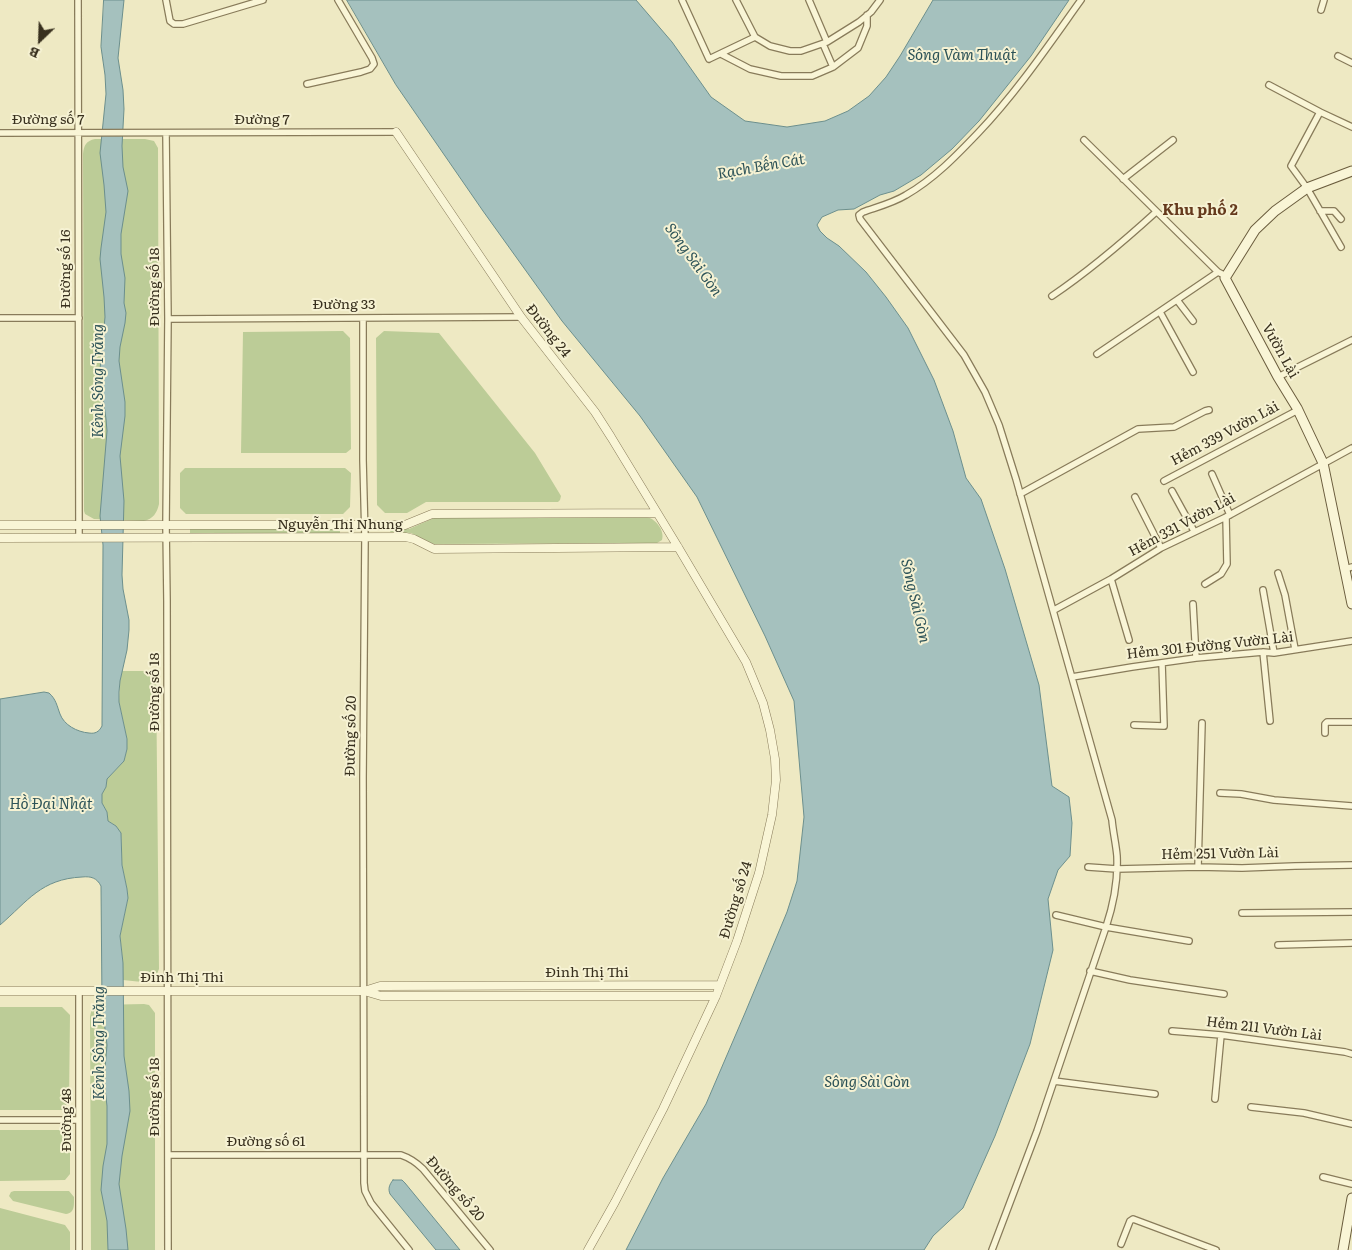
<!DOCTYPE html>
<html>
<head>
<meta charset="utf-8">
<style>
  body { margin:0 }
  #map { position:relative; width:1352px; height:1250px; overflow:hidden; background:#eee9c3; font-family:Literata,serif }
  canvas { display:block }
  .north { position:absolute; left:15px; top:15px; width:50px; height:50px; -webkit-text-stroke:4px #f6f2d3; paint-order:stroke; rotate:204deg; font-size:14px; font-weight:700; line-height:20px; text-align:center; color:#38301e }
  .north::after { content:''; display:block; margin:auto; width:18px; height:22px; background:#38301e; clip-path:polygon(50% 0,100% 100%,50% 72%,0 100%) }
</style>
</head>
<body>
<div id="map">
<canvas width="1352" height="1250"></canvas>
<div class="north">B</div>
</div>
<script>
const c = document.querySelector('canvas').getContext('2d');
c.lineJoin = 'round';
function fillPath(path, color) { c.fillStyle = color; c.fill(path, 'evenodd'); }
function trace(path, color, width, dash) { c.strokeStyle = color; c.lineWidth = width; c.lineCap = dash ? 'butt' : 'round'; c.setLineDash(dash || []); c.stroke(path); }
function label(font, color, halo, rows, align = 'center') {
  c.font = font + ' Literata,serif'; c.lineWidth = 4; c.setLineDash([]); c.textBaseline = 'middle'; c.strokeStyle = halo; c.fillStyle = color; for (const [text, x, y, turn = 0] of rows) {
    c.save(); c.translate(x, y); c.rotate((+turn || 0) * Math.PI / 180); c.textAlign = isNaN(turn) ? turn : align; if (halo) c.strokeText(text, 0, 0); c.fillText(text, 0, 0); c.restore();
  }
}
fillPath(new Path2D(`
  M95 139H145L154 141 158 148 159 504C157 513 153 519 144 521L94 519 85 514 84 511 83 154C84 145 86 141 95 139Z
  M343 331 350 338 351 449 346 453H241L243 332Z
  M384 331 439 333 535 453 561 496 560 500 558 502H426L407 513H385L377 505 376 338Z
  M185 468H345L351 473 350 507 343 514H186L180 508V473Z
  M647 517C656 519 665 531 662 540L657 543 434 544 428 542 411 533 390 532 392 529H409L434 518Z
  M190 529H340V533H190Z
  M122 671H156L159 969C153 987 138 981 123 980L122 953 120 936 128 898 127 889 122 865 121 834 116 826 108 821 107 812 102 803V794L106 787 107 779 124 761 127 749V739L119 702 120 681Z
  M144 1004 149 1005 155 1013V1250H91L90 1017C91 1011 92 1008 98 1005Z
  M0 1007H62L70 1015 69 1102 62 1110H0Z
  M0 1130H62L70 1137V1174L65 1180 0 1181Z
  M14 1191H69L74 1197C74 1205 75 1213 66 1214L13 1201 9 1196 11 1192Z
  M0 1208 65 1225 70 1232V1250H0Z`), '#bccc97');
const water = new Path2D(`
  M104 0H124L118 58 123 90 124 109 122 146 123 167 128 191 121 234V254L125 278 124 303 126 313 125 323 120 347 119 361 125 402V416L120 456 124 501 122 575 123 589 129 620V630L127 650 120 681 119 692V702L127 739V749L124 761 107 779 106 787 102 794V803L107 812 108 821 116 826 121 833 122 865 127 889 128 898 120 936 123 963 124 1056 129 1091 130 1111 122 1156 119 1184 126 1229 128 1250H108L107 1221 101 1190 103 1166 107 1144V1106L104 1080 107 1045 102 1004 101 886C97 878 91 876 82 877 41 879 28 901 0 925V699L44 692 49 693C56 699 57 706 60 714 64 725 77 732 89 733 95 734 99 732 102 726L103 545 100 516 107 431 106 419 101 383 100 369 105 317 104 297 100 259 101 248 106 212 104 185 100 153 106 94 105 75 101 47Z
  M347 0H636L672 42 711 97 745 121 787 127 825 121 848 111 869 96 886 77 900 56 933 0H1069L1031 56 979 121 952 149 921 175 894 191 880 195 854 209 838 210 822 217 817 225 820 231 827 238 839 246 866 272 886 297 908 328 934 380 953 431 966 478 981 499 1005 569 1039 685 1052 786 1069 797 1072 823 1070 856 1058 870 1048 899 1053 950 1030 1044 995 1136 963 1208 933 1236 924 1250H626L663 1178 706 1104 745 1013 787 912 797 881 804 817 794 701 765 636 697 497 640 416 562 321 483 211 396 85Z
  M393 1180H402L405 1183 460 1250H436L390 1194C388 1189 389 1185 393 1180Z`);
fillPath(water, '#a5c1be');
trace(water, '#6c8f8d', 1);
const minor = new Path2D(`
  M78 0 79 538
  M166 0 170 21 174 24H183L263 0
  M682 0 709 59 755 37
  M736 0 755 37 770 46 790 51H801L827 42 859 22 871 12 880 0
  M809 0 827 42
  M1321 10 1324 0
  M823 44 833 67
  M721 54 750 69 781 76H812L833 67 858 48 867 26V15
  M1338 56 1352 63
  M307 84 361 72 370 69 374 64 372 58 338 0
  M1269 85 1320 112 1352 127
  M1320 112 1291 166 1307 188 1341 247
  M0 133 396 132
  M166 133 168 319 166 525 167 601 168 1250
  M1084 140 1218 272 1226 276
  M1123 179 1173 140
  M1320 211H1334L1341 219
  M1052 296C1089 271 1123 242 1156 212
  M1177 300 1193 321
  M1160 312 1193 372
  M0 318H79
  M363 318V460L365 538 363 777 364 1183 365 1191 371 1203 409 1250
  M168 319 521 317
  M1097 354 1218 272
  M1278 377 1352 340
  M1212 474 1230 515
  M1164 481 1298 410
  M1172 491 1194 531
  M1020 494 1138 429 1174 427 1205 411 1209 410
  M1135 497 1161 548
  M1345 569 1352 567
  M1278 573 1285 595 1295 649
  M1111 579 1129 640
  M1205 584 1221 574 1227 564 1226 517
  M1263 590 1274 653
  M1193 604 1196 658
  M1054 610 1111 579 1161 548 1226 517 1352 448
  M1263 652 1270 721
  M1072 677 1132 667 1196 658 1263 652 1274 653 1352 641
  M1134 725 1164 726 1162 663
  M1325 733V724L1327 722H1352
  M1220 793 1241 794 1274 800 1352 806
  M1088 867 1117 869 1198 867 1242 868 1295 866 1352 865
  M1198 867 1202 723
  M1242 913 1352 912
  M1056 915 1106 927 1189 941
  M1278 945 1352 943
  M1090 971 1130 980 1224 994
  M79 991V1250
  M1172 1031 1221 1035 1345 1052 1352 1054
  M1054 1081 1155 1094
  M1215 1099 1221 1035
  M1251 1107 1304 1113 1352 1124
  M0 1120H79
  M168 1155H401C410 1158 416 1162 423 1169L490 1250
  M1323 1177 1352 1184
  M1121 1244 1130 1221 1133 1219 1216 1250
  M992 1250 1037 1131 1106 927C1113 906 1118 879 1117 856 1116 844 1113 832 1112 820L1016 479 999 425 985 392 964 355 860 219 859 215 863 212C877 207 893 203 906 195 934 179 956 156 978 133 1017 92 1048 46 1081 0`);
const tertiary = new Path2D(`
  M396 132 521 317 595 412 611 437 678 547 746 662 763 703 770 730 775 759 776 780 772 815 759 873 737 941 716 996 663 1109 615 1202 588 1250
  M0 525H405L432 514 657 513
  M0 538 406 537 414 539 434 549 678 547
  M0 991H364L380 986 720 985
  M364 991 381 996H716`);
const secondary = new Path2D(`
  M1352 171 1307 188 1275 211 1255 230 1225 278 1278 377 1297 408 1323 463 1352 604
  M1343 1250 1352 1198`);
trace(minor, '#887b5a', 8);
trace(tertiary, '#887b5a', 9);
trace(secondary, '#6a5c3d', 11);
trace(minor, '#f9f5d6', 5.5);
trace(tertiary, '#f9f5d6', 8);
trace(secondary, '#f9f5d6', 9);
label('14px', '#38301e', '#f6f2d3', [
  ["Đường số 7",48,120],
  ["Đường 7",262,120],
  ["Đường số 16",66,269,-90],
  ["Đường số 18",155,287,-90],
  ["Đường 33",344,305],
  ["Đường 24",548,331,52],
  ["Vườn Lài",1280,351,61],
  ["Hẻm 339 Vườn Lài",1225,434,-28],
  ["Nguyễn Thị Nhung",340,525],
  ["Hẻm 331 Vườn Lài",1182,525,-28],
  ["Hẻm 301 Đường Vườn Lài",1210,646,-6],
  ["Đường số 18",155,692,-90],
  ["Đường số 20",351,736,-89],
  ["Hẻm 251 Vườn Lài",1220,854,-1],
  ["Đường số 24",736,900,-73],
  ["Đinh Thị Thi",587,973],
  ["Đinh Thị Thi",182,978],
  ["Hẻm 211 Vườn Lài",1264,1029,7],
  ["Đường số 18",155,1097,-90],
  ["Đường 48",67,1120,-90],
  ["Đường số 61",266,1142],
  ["Đường số 20",455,1189,49]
]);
label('italic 15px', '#2d5358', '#f6f2d3', [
  ["Sông Vàm Thuật",962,56],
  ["Rạch Bến Cát",761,167,-10],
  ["Sông Sài Gòn",693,260,54],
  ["Kênh Sông Trăng",99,381,-90],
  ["Sông Sài Gòn",915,601,77],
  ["Hồ Đại Nhật",51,805],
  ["Kênh Sông Trăng",100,1043,-90],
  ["Sông Sài Gòn",867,1083]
]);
label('bold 15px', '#653a1d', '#f6f2d3', [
  ["Khu phố 2",1200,211]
]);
</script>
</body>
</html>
